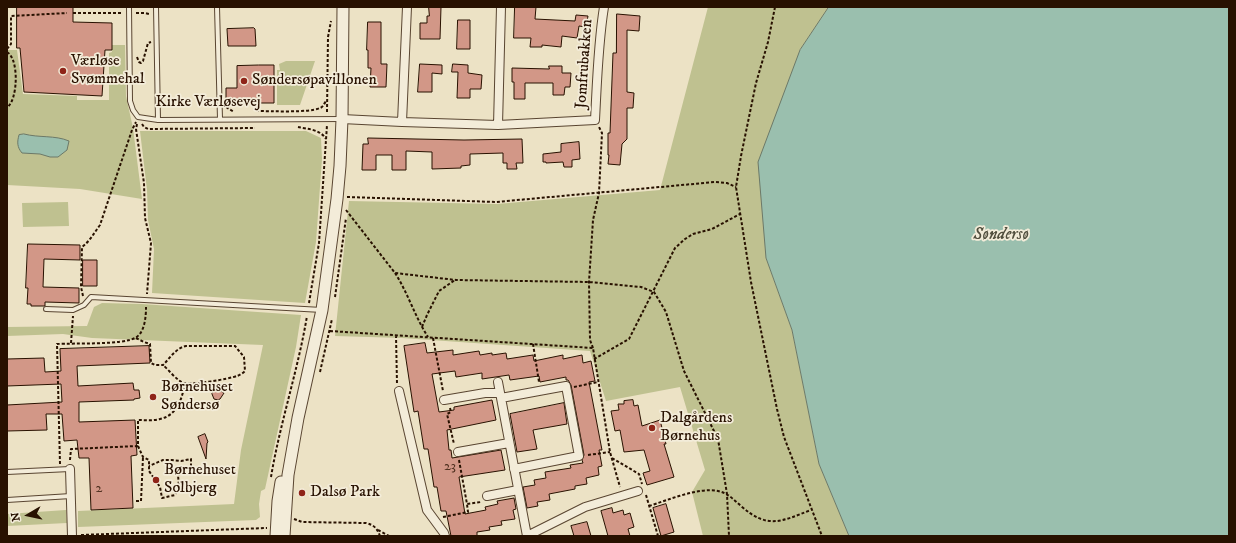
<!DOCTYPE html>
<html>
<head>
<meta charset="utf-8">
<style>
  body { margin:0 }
  #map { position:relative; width:1236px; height:543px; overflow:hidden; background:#ece2c5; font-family:"IM FELL DW Pica",serif }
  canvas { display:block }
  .frame { position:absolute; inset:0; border:8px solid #281100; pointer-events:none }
  .north { position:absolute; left:8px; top:495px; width:40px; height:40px; -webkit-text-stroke:3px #f3ecd9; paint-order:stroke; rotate:261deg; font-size:11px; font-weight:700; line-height:16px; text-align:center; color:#281100 }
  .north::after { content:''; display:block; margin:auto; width:14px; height:18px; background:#281100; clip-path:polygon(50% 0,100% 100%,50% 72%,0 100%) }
</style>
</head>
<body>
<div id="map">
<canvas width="1236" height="543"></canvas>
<div class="frame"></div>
<div class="north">N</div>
</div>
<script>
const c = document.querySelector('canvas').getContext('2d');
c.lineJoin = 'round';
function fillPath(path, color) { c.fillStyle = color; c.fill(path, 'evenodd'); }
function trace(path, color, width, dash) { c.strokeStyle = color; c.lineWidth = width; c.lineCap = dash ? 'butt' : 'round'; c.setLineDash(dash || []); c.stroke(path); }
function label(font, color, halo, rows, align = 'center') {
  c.font = font + ' "IM FELL DW Pica",serif'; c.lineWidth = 3.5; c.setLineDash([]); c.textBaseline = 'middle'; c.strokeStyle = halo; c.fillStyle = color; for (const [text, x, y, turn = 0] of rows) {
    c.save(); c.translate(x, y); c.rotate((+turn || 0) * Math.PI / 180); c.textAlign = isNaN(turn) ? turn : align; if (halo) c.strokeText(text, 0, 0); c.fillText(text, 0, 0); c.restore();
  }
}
fillPath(new Path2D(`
  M708 7H829L800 50 766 258 792 330 819 464 849 536H703L692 492 705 470 680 387 606 401 590 351 402 338 335 336 349 201 497 204 660 190Z
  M112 45H125L126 96 133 128 142 199 80 189 7 185V50H17L23 94 77 96V100H109V53L112 52Z
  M286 61H315L300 105H277V70H280L279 64Z
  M140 131H306L321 138 322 159 316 242 305 303 152 293 154 249 148 220 147 190Z
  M68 202 69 226 23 227 22 203Z
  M102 303 142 304 301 315 296 347 265 489 261 491 259 504 260 517 256 520 78 527V511L234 504 241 450 263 345 92 338 63 334 7 336V327L87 326 94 307Z
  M66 510 67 523 7 526V514Z`), '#bfc190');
const water = new Path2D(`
  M829 7H1229V536H849L819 464 792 330 766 258 758 162 800 50Z
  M24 134C39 138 55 135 69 141L67 150 58 157H50L40 154 22 153C17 147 17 142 19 135Z`);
fillPath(water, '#9abfae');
trace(water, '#6c7968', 1);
const building = new Path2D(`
  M17 7H73V22L112 23V50H105L102 96 24 92 20 48H17Z
  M429 7H441L440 39H420V23H427V16H429Z
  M515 7H536L535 19 575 21 576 15 588 16 586 27 579 26 577 38 562 36 561 47 542 45V47H530L531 38H514Z
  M617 14 640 16 639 31 627 30V92L634 93 633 108H627V139L622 144 620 165 608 164 609 155H608V133H610L613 53H616Z
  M458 20H470V49H457Z
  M368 22H381V64H387L386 87H370L371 68H368V50H367Z
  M254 28 255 29 256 46H228L227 29Z
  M420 64 442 65V74L432 73V92H418Z
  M453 64 468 65V73L482 75 481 89H470V98H457L458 72H452Z
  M259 65H274V103H226V88H237V66Z
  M549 66H562V73H571L570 87H565L564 95H553V83H525V99H514V82H512V68L549 69Z
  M368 138 464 140 522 139 523 163H516L517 169H507V163H503V153L470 154V165L461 166V168L432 169V152L406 151V170H392V155H376V170H362L363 144H368Z
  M579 142 580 159 572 160V167H564L563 162 546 163V162H543V154L561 152V144Z
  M28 244 80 245V260L44 259 43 287 79 288V303L45 302V306H31V304H27L28 288H26Z
  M83 260H97V286H83Z
  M425 343 427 353 453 350V355L479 351 480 355 492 353V355L506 353 507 359 533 355 534 361 563 355V359L582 355 583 363 591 361 595 381 589 382 602 450H599L602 466 598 467 599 475 586 478 587 484 575 486V489L549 494 550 500 537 502 538 506 527 508 523 487 535 485 534 480 546 478 545 472 571 468 570 465 583 463 582 460 584 455 571 385 568 380H566V377L540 382 539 376 510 380 509 375 482 379V373L456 377 455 371 432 374 439 412 454 410V407L492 400 496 420 447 430 449 450H451L452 458 501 450 505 470 459 477 465 514 486 510 485 507 498 504 497 501 514 498 516 509 513 510 515 519 501 521 502 525 489 527 490 530 477 532V536H451L446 511H441L437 487H434L428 449H424L418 411 414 412 404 346Z
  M149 346 150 363 77 366 78 386 133 383 134 390H139L140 398 134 399V400L79 402V422L135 420 137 455 131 456 133 508 91 510 89 458H79L77 440 64 441 62 414H46L47 430 7 431V405L62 402 61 384 7 386V359L44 358 45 372 61 371 60 349Z
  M215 390H219L224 393 220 399 218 400 214 399 212 394Z
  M633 400 634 406 638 405 642 426 660 420 666 444H664L674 477 647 485 643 473 650 471 644 450 624 452 620 430 615 431 611 411 619 410 618 404H624V401Z
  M564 403 567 424 533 430 537 449 517 452 510 414Z
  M205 434 208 442 207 443 206 459 198 437Z
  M666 504 674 532 661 536 653 508Z
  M612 508 613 513 623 510 624 515 630 513 634 527 628 529 630 536H608L601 511Z
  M587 522 591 536H574L571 526Z`);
fillPath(building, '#d29787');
trace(building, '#281100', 1);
const service = new Path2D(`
  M129 7 130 101 133 110 138 117 158 120 342 119
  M156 7 158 120
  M217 7 220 119
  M46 309 73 310 84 305 91 297 322 310
  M7 472 70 469
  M7 500 71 496`);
const minor = new Path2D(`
  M342 119 402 122 498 125 595 120C597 83 598 44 604 7
  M402 122 407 7
  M498 125 501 7
  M498 382 527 536
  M399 391 427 510 444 533 445 536
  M501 398 566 386 579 456 514 469
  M444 400 485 393H500
  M458 452 509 443
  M70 469 72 536
  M487 496 518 490
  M527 536 585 507 638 491`);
const tertiary = new Path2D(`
  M276 536 278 501 281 482
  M284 536 288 475 298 418 322 310 337 199 340 166 342 119 343 7`);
trace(service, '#594531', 6);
trace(minor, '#594531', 10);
trace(tertiary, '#594531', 13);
trace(new Path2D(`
  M775 7 768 42 756 83 741 156 736 187 751 282 777 409 784 437 822 536
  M73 13H123
  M136 13H145L149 14
  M7 49 11 44V16L67 13
  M7 52C17 58 17 83 14 94 13 99 11 104 7 108
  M137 57 139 62 141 63 143 61 148 43 151 42
  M226 107 234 112
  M256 111C270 111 309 113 320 108 323 107 324 104 326 101
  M327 112 328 37 331 21
  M137 124 136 129 144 183 145 218 151 243 147 294
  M142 124 144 127 148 129 255 128
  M298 127C307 129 320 129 326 139
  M347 197 496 202 715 182 727 183 736 187
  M346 210 395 273 456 280 589 282 641 287 654 292 666 312 684 371 718 439 727 494 729 536
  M395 273C408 293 415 317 428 337
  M83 296 81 287 82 247C90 241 94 233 100 225L132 130 136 122
  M335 297 346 218
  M309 303 319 243 327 125
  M422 327 427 315 439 291 455 280
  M330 331 593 348 610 452 620 487
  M396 335 397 384
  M136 338 144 342 150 344 151 363 155 365H163C170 358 176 348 186 346H235L244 357 245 371C243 373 240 375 237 376 228 379 194 385 184 383 178 382 168 369 163 365
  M433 338 443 391
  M71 343 73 316
  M533 344 539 382
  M593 348 590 340 589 282 593 220 599 193 602 133 599 127
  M594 359 629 339 675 248 685 239 693 234 712 229 740 214
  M320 372 332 319
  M574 387 598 382
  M450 408 451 412 447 414 454 444
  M138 446 143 457 149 460V471L160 487 162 498 175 495 179 487 178 475 191 466V459L181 461 172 460H163L149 466
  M588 455 610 452
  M612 458 639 474 642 484
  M70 460 71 449 138 446V420C145 420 153 421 160 419 178 415 182 398 185 383
  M459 460 467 504 481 502
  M60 464 57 344C74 343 122 345 135 338 145 333 146 316 146 307
  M271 477C280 423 298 370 307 316
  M646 495 658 536
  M136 501H141L143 457
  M649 506C668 500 699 487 718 491 728 493 734 500 741 506 768 530 782 521 811 510
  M443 517 468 512 467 504
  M294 519 302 522 366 523C374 525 377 528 380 536
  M378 530 389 536
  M81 535 267 528`), '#281100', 2, [3, 2]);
trace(service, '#f3ecd9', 4);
trace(minor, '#f3ecd9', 8);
trace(tertiary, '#f3ecd9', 11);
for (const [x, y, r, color] of [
  [63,71,4,"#8f2418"],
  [244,81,4,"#8f2418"],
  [153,397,4,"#8f2418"],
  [652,428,4,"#8f2418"],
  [156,480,4,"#8f2418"],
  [302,493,4,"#8f2418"]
]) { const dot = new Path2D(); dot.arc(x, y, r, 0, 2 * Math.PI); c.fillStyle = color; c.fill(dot); trace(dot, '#f3ecd9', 1.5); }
label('14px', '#523222', null, [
  ["23",450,467],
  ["2",99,489]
]);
label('16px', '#281100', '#f3ecd9', [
  ["Værløse",71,62],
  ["Svømmehal",71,80],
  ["Søndersøpavillonen",252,81],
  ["Børnehuset",161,388],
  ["Søndersø",161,406],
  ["Dalgårdens",660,419],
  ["Børnehus",660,437],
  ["Børnehuset",164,471],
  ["Solbjerg",164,489],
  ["Dalsø Park",310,493]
], 'left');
label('16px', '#281100', '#f3ecd9', [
  ["Jomfrubakken",585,64,-86],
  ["Kirke Værløsevej",208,103]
]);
label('italic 17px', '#504e3d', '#f3ecd9', [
  ["Søndersø",1001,235]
]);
</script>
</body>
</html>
